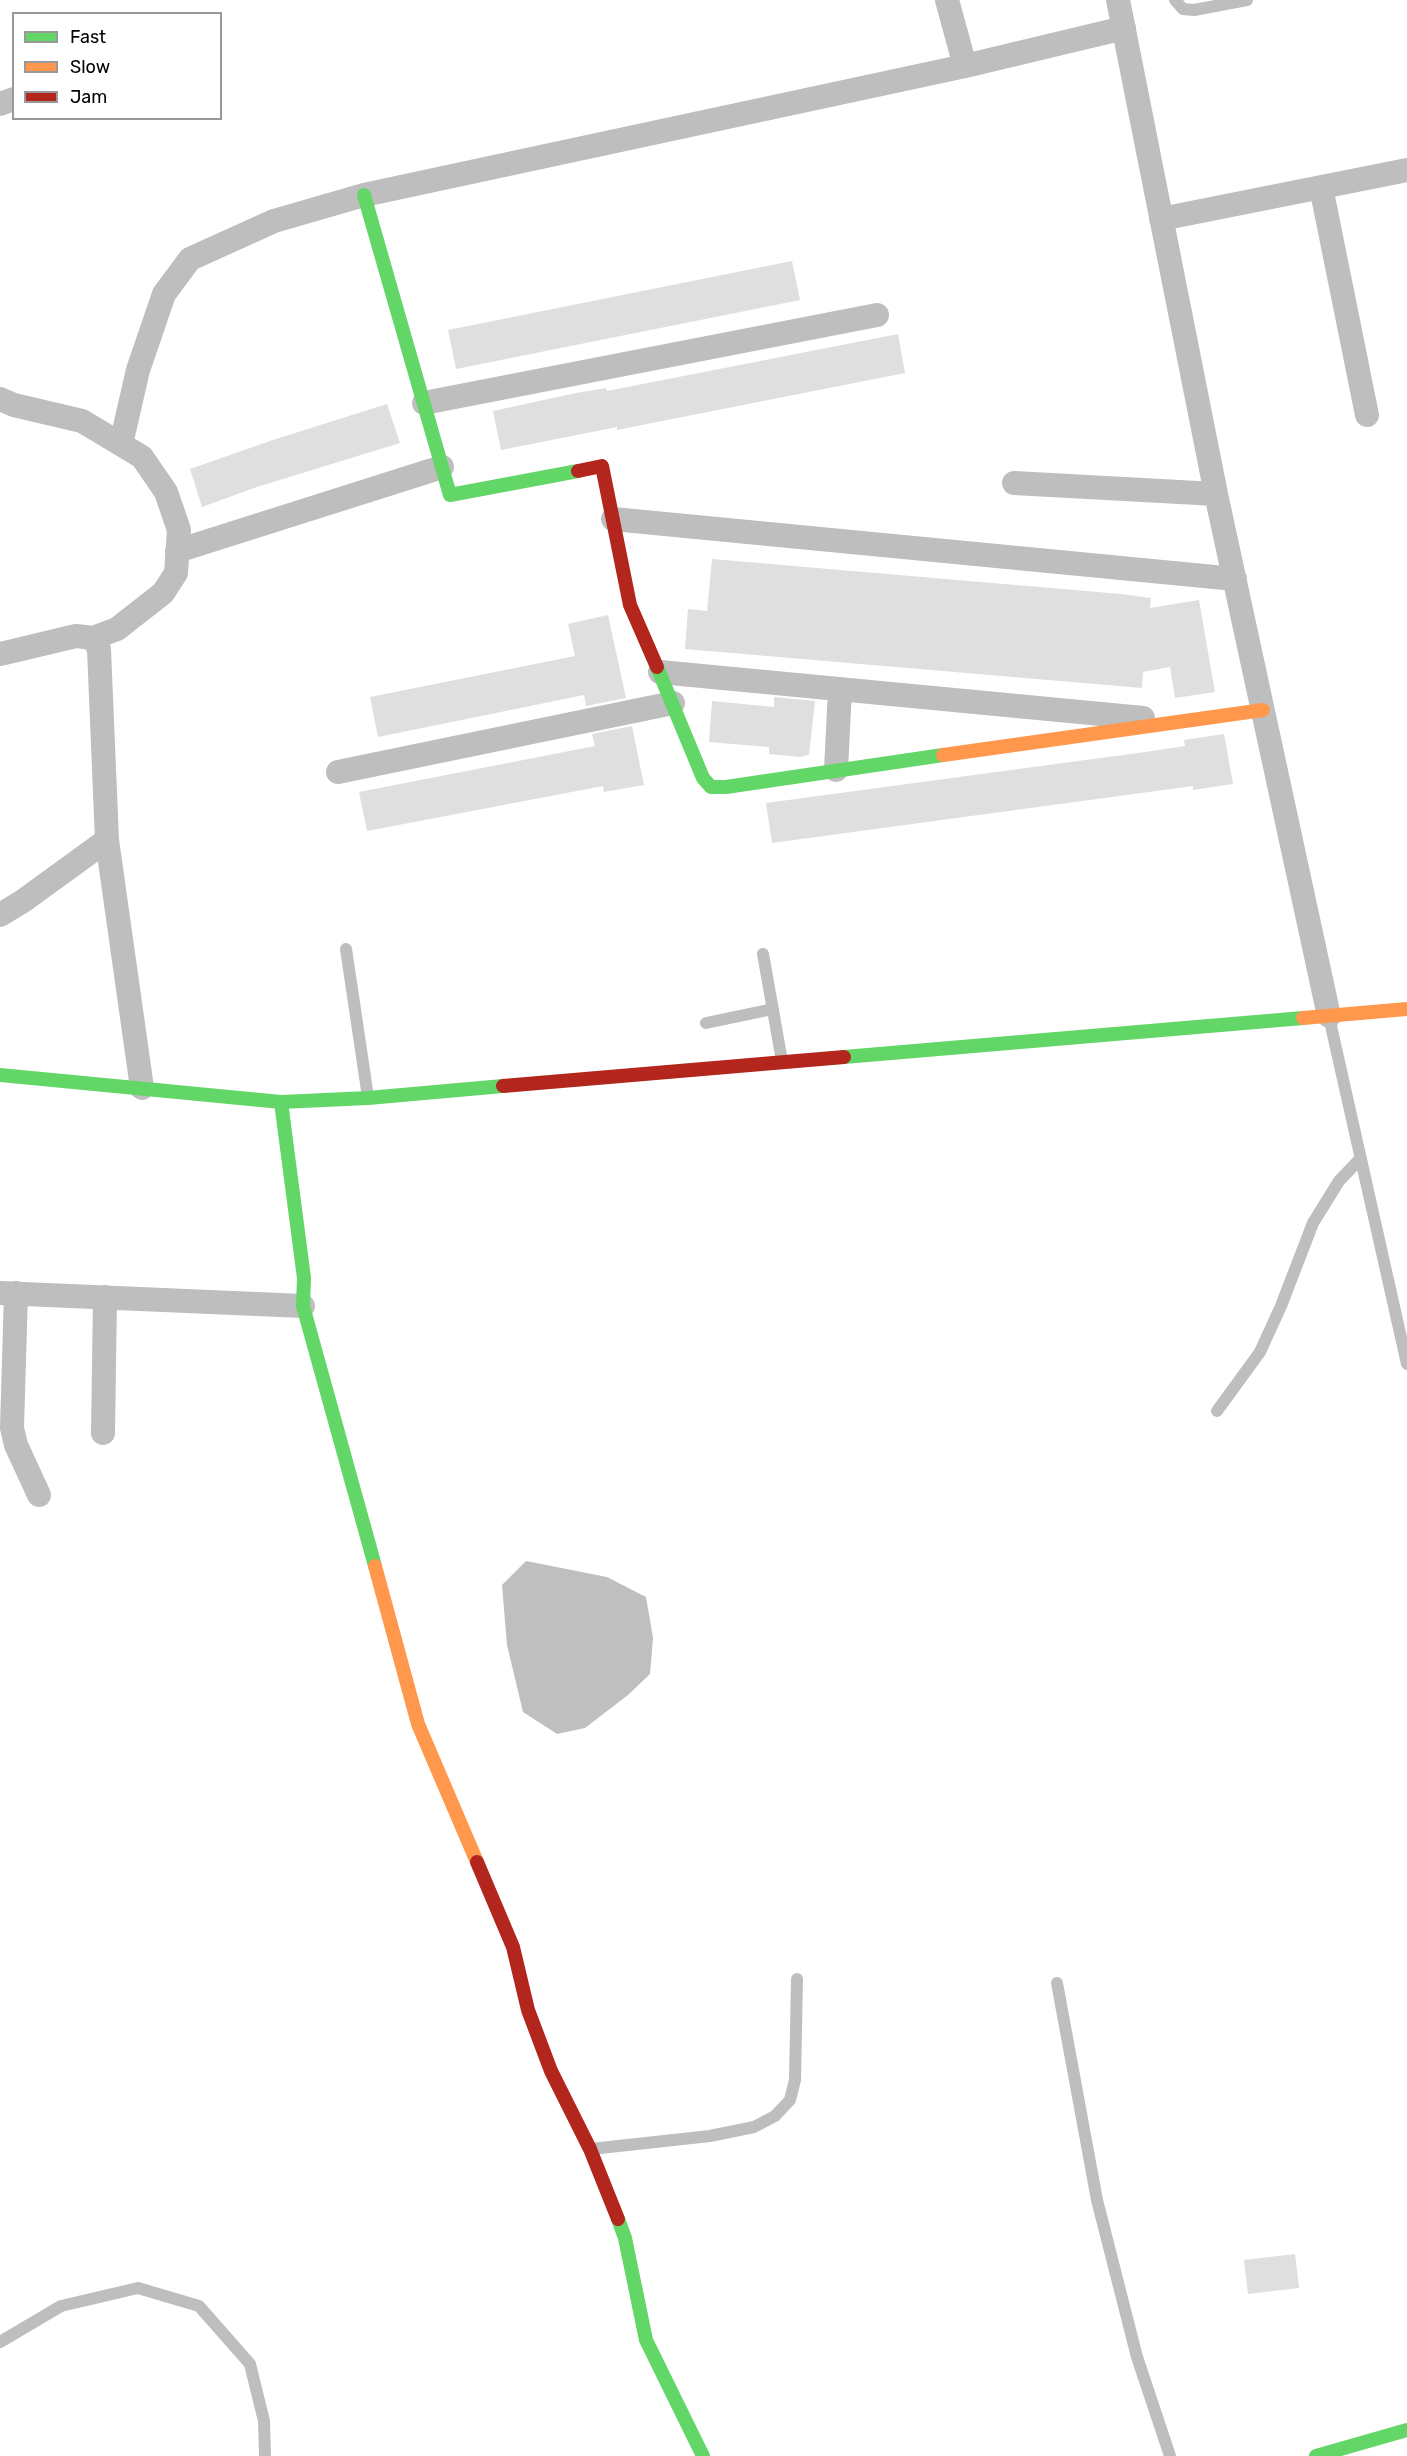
<!DOCTYPE html>
<html>
<head>
<meta charset="utf-8">
<style>
  body { margin:0 }
  #map { position:relative; width:1407px; height:2456px; overflow:hidden; background:#fff; font-family:Rubik,sans-serif }
  canvas { display:block }
  .legend { position:absolute; left:12px; top:12px; width:210px; height:108px; box-sizing:border-box; background:#fff; border:2px solid #999; margin:0; padding:8px 10px; list-style:none; font-size:18px; color:#000 }
  .legend li { display:flex; align-items:center; gap:12px; height:30px }
  .legend b { width:30px; border:2px solid #999 }
</style>
</head>
<body>
<div id="map">
<canvas width="1407" height="2456"></canvas>
<ul class="legend">
<li><b style="height:8px;background:#63d668"></b>Fast</li>
<li><b style="height:8px;background:#ff974d"></b>Slow</li>
<li><b style="height:8px;background:#b3261e"></b>Jam</li>
</ul>
</div>
<script>
const c = document.querySelector('canvas').getContext('2d');
c.lineJoin = 'round';
function fillPath(path, color) { c.fillStyle = color; c.fill(path, 'evenodd'); }
function trace(path, color, width, dash) { c.strokeStyle = color; c.lineWidth = width; c.lineCap = dash ? 'butt' : 'round'; c.setLineDash(dash || []); c.stroke(path); }
fillPath(new Path2D(`
  M526 1561 607 1577 646 1597 653 1638 650 1674 628 1695 585 1728 557 1734 523 1712 507 1645 502 1585Z`), '#bfbfbf');
fillPath(new Path2D(`
  M792 261 800 300 456 369 448 330Z
  M898 334 905 373 652 423 617 430V427L501 450 493 411 576 393 606 388 607 391Z
  M387 404 400 443 257 487 202 507 190 469 273 440Z
  M712 559 1121 594 1151 598 1150 608 1199 600 1215 692 1175 698 1170 667 1143 672 1142 688 685 649 688 609 707 611Z
  M608 615 626 698 586 706 584 695 378 737 370 697 575 656 568 624Z
  M774 697 815 701 809 755 800 757 769 754V747L709 742 712 701 774 707Z
  M632 726 644 785 604 792 603 786 367 831 359 792 595 746 592 734Z
  M1224 734 1233 784 1193 790V786L772 843 766 803 1145 752 1185 746 1184 740Z
  M1295 2254 1299 2288 1248 2294 1244 2260Z`), '#dfdfdf');
trace(new Path2D(`
  M1175 0 1183 9 1194 10 1247 0
  M346 949 368 1097
  M763 954 782 1061
  M1329 1017 1407 1364
  M706 1023 773 1009
  M1217 1411 1260 1352 1281 1306 1313 1223 1339 1181 1361 1158
  M1057 1983 1097 2200 1137 2357 1170 2456
  M591 2149 710 2136 754 2127 775 2116 790 2100 795 2080 797 1979
  M0 2342 61 2306 138 2288 199 2306 250 2364 264 2421 265 2456`), '#bebebe', 12);
trace(new Path2D(`
  M947 0 965 66
  M1118 0 1216 494 1329 1016
  M0 104 14 99
  M1321 187 1367 415
  M1161 219 1407 170
  M0 399 14 405 82 421 142 457 166 492 179 530 176 573 163 593 117 629 93 638 76 636 0 654
  M424 403 877 315
  M121 444 138 370 164 294 190 259 274 221 364 195 965 66 1124 28
  M1014 483 1216 494
  M613 519 1235 579
  M177 551 442 467
  M93 638 99 649 107 840 142 1088
  M660 672 1143 718
  M836 770 840 689
  M338 772 673 703
  M0 915 23 901 107 840
  M0 1293 303 1306
  M16 1293 12 1428 16 1445 39 1495
  M103 1433 105 1297`), '#bebebe', 24);
trace(new Path2D(`
  M364 195 450 495 578 471
  M657 667 703 778 711 787H726L943 755
  M844 1057 1303 1018
  M0 1075 281 1102 368 1098 503 1086
  M281 1102 304 1278 303 1306 375 1566
  M618 2219 625 2238 646 2340 703 2456
  M1316 2456 1407 2430`), '#63d668', 14);
trace(new Path2D(`
  M943 755 1263 710
  M1303 1018 1407 1009
  M375 1566 418 1724 477 1862`), '#ff974d', 14);
trace(new Path2D(`
  M578 471 602 466 630 605 657 667
  M503 1086 844 1057
  M477 1862 513 1947 528 2010 551 2071 590 2149 618 2219`), '#b3261e', 14);
</script>
</body>
</html>
